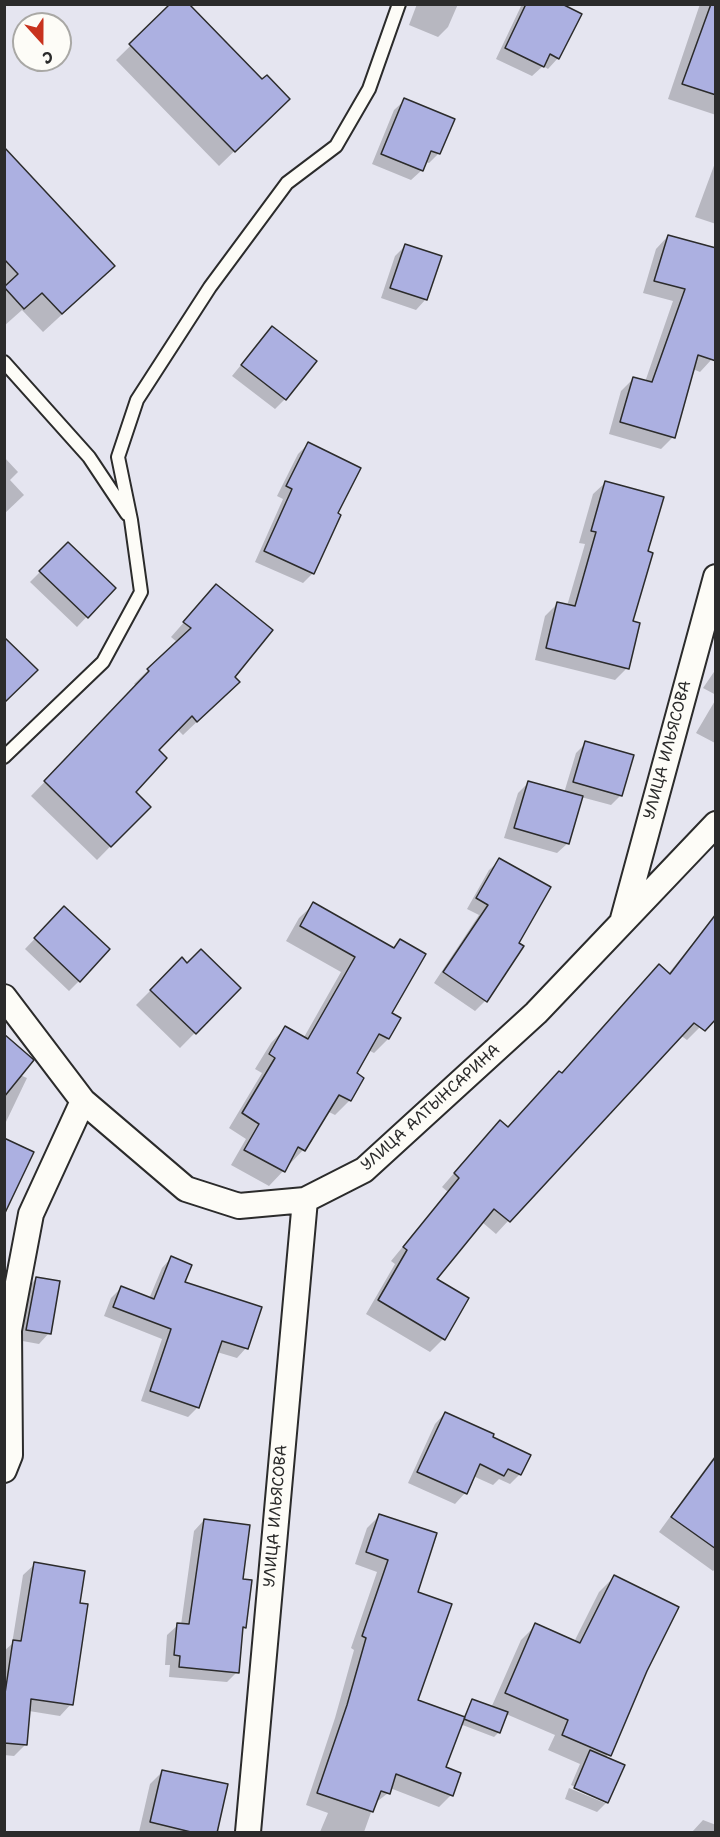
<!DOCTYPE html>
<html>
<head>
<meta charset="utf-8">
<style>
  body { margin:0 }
  #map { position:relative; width:720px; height:1837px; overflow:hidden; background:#e5e5f0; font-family:"Shantell Sans",sans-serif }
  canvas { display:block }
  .frame { position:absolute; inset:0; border:6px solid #2b2b2b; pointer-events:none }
  .north { position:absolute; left:12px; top:12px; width:60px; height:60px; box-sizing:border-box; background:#fdfcf7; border:2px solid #a9a8a5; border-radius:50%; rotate:159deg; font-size:16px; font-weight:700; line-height:24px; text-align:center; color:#2b2b2b }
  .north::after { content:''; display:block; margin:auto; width:21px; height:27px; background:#c8321e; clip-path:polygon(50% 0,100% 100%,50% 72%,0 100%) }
</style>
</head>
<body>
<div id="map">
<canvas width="720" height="1837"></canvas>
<div class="frame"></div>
<div class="north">С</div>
</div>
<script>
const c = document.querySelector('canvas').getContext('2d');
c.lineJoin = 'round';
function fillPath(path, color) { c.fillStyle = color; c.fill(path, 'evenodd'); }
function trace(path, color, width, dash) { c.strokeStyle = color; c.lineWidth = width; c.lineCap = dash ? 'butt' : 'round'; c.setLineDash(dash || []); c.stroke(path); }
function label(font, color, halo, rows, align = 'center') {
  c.font = font + ' "Shantell Sans",sans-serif'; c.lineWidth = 4.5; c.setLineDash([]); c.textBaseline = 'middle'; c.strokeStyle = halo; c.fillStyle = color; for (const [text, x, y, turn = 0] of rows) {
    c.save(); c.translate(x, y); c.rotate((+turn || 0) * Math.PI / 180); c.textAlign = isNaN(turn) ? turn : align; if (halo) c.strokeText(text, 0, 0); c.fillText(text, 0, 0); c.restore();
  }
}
fillPath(new Path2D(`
  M173 4 262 82 288 99 219 166 116 60Z
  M417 4H458L448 27 438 37 409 25Z
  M522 4H559L558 58 548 69 543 66 532 76 496 59Z
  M700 4H716V115L668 99Z
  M405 100 439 153 429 163 425 162 422 170 411 180 372 164 394 110Z
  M4 163 94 285 43 332 22 310 4 326Z
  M715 163H716V224L695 217Z
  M668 236 712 359 700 372 693 369 673 437 661 449 609 434 621 391 634 378 645 382 673 301 643 293 656 249Z
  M405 246 426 299 416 310 381 298 395 256Z
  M272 327 285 399 275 409 232 376Z
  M308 444 335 514 313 573 303 583 255 562 283 499 277 496 298 454Z
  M4 457 18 472 10 480 24 495 4 514Z
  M606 482 646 552 631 622 627 668 615 680 535 660 545 616 557 604 567 606 585 544 579 543 593 494Z
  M68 544 114 588 77 627 30 582Z
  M216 586 233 677 224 696 183 735 177 729 157 751 134 792 149 807 97 860 31 796 137 686 134 684 177 642 171 637Z
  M716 669V695L703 688Z
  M716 699V743H715L696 733Z
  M586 743 621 795 611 805 581 797 568 843 557 853 504 838 518 793 528 783 564 793 576 753Z
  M500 860 485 1001 475 1011 434 983 479 915 467 909 489 870Z
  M314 904 392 949 400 941 388 1039 374 1053 368 1050 354 1074 362 1078 350 1100 335 1115 327 1111 303 1150 269 1186 231 1165 246 1139 229 1128 262 1073 255 1069 271 1043 285 1028 303 1039 341 972 286 941 299 918Z
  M64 908 79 981 69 991 25 949Z
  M716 915V1004L700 1027 687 1040 680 1035 496 1234 482 1222 434 1279 443 1339 430 1352 366 1314 395 1264 391 1261 448 1192 442 1187 487 1135 508 1129 668 974Z
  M182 959 187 965 239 988 180 1048 136 1005Z
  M4 1038 20 1075 27 1078 4 1126Z
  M171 1258 183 1283 246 1348 237 1358 217 1352 198 1407 188 1417 141 1401 162 1339 104 1316 111 1298 121 1288 149 1299 162 1268Z
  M36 1279 49 1333 39 1344 17 1340 26 1289Z
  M445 1413 491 1437 520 1474 510 1484 499 1479 493 1485 473 1476 465 1493 455 1504 408 1483 435 1424Z
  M716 1454V1568L713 1571 659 1532Z
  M379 1516 416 1593 417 1701 463 1718 473 1701 491 1708 521 1640 536 1625 574 1642 599 1592 614 1577 645 1671 606 1758 607 1802 597 1812 565 1799 569 1788 605 1803V1800L571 1785 580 1764 548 1750 555 1735 506 1714 499 1732 494 1737 460 1724 444 1768 451 1795 439 1807 390 1788 388 1793 374 1804 364 1832H320L328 1813 306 1805 335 1718 354 1650 351 1648 377 1572 355 1564 367 1528Z
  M204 1520 241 1580 244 1627 242 1630 237 1672 227 1682 169 1677 170 1665H165L167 1635 178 1625H181L194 1531Z
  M35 1564 78 1604 71 1704 60 1716 29 1711 26 1744 14 1756 4 1755V1651L12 1644 23 1575Z
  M163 1771 215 1832H139L150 1784Z
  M703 1820 716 1825V1832H692Z`), '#0003');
const building = new Path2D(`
  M170 4H189L262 79 267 75 290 99 235 152 129 44Z
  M526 4H562L582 14 559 59 550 54 544 67 505 48Z
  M711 4H716V95L682 84Z
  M404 98 455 119 440 154 431 151 423 171 381 154Z
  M4 147 115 266 62 314 42 293 24 309 4 287 18 274 4 259Z
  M668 235 716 248V361L698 355 675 438 620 422 633 377 652 382 685 289 654 281Z
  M405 244 442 256 427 300 390 288Z
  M272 326 317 361 286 400 241 365Z
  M308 442 361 468 338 513 341 515 314 574 264 551 292 489 286 486Z
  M605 481 664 497 648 551 653 553 633 621 640 623 629 669 546 648 557 602 575 606 596 532 591 531Z
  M68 542 116 588 88 618 39 571Z
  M216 584 273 630 235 677 240 682 197 722 192 716 159 750 167 758 136 792 151 807 111 847 44 781 149 671 147 669 191 628 183 622Z
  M4 637 38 670 4 703Z
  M585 741 634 755 622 796 573 782Z
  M528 781 583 796 569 844 514 828Z
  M499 858 551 887 519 943 524 946 487 1002 443 972 488 905 476 898Z
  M313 902 394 948 400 939 426 954 392 1013 401 1018 389 1039 379 1034 357 1073 364 1078 351 1101 339 1095 305 1151 298 1147 285 1172 244 1150 259 1124 242 1113 275 1058 269 1054 285 1026 308 1039 355 957 300 926Z
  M64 906 110 949 80 982 34 938Z
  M716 914V1019L705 1031 694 1023 510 1222 494 1209 437 1279 469 1298 445 1340 378 1300 407 1250 403 1247 459 1178 454 1173 500 1120 508 1127 559 1071 562 1073 659 964 670 974Z
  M201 949 241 988 196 1034 150 990 182 957 187 963Z
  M4 1034 34 1060 4 1097Z
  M4 1138 34 1152 4 1215Z
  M171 1256 192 1265 185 1282 262 1307 248 1349 222 1341 199 1408 150 1391 171 1329 113 1307 121 1286 154 1299Z
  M36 1277 60 1281 51 1334 26 1330Z
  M445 1412 494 1434 493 1437 531 1455 521 1475 508 1469 504 1476 480 1464 467 1494 417 1472Z
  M716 1456V1549L671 1517Z
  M379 1514 437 1533 418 1592 452 1604 418 1700 465 1717 446 1767 461 1773 453 1796 396 1774 390 1794 381 1791 373 1812 317 1793 347 1705 366 1638 362 1636 388 1560 366 1552Z
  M204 1519 250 1525 243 1579 252 1580 246 1628 243 1627 239 1673 179 1667 180 1656 174 1655 177 1623 189 1624Z
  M34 1562 85 1571 80 1603 88 1604 73 1705 31 1699 27 1745 4 1743V1700L13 1640 21 1641Z
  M614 1575 679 1607 647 1671 611 1756 562 1735 568 1720 505 1693 535 1623 580 1643Z
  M472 1699 508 1712 500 1733 464 1719Z
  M590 1750 625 1765 608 1803 574 1788Z
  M162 1770 228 1784 217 1833H195L150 1822Z`);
fillPath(building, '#acb0e1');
trace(building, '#2b2b2b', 1.5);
const service = new Path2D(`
  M4 362 89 457 127 514
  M4 757 103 662 141 592 131 520 118 457 137 400 210 287 287 183 336 146 369 89 399 4`);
const minor = new Path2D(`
  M623 919 716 577
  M4 997 83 1101 186 1189 239 1206 305 1200 364 1170 536 1013 716 824
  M4 1470 10 1455 9 1330 31 1214 83 1101
  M248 1832 305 1200`);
trace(service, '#2b2b2b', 16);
trace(minor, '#2b2b2b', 28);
trace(service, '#fdfcf7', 12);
trace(minor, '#fdfcf7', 24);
label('16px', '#2b2b2b', '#fdfcf7', [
  ["УЛИЦА ИЛЬЯСОВА",668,750,-75],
  ["УЛИЦА АЛТЫНСАРИНА",431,1108,-42],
  ["УЛИЦА ИЛЬЯСОВА",276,1516,-85]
]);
</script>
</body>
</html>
